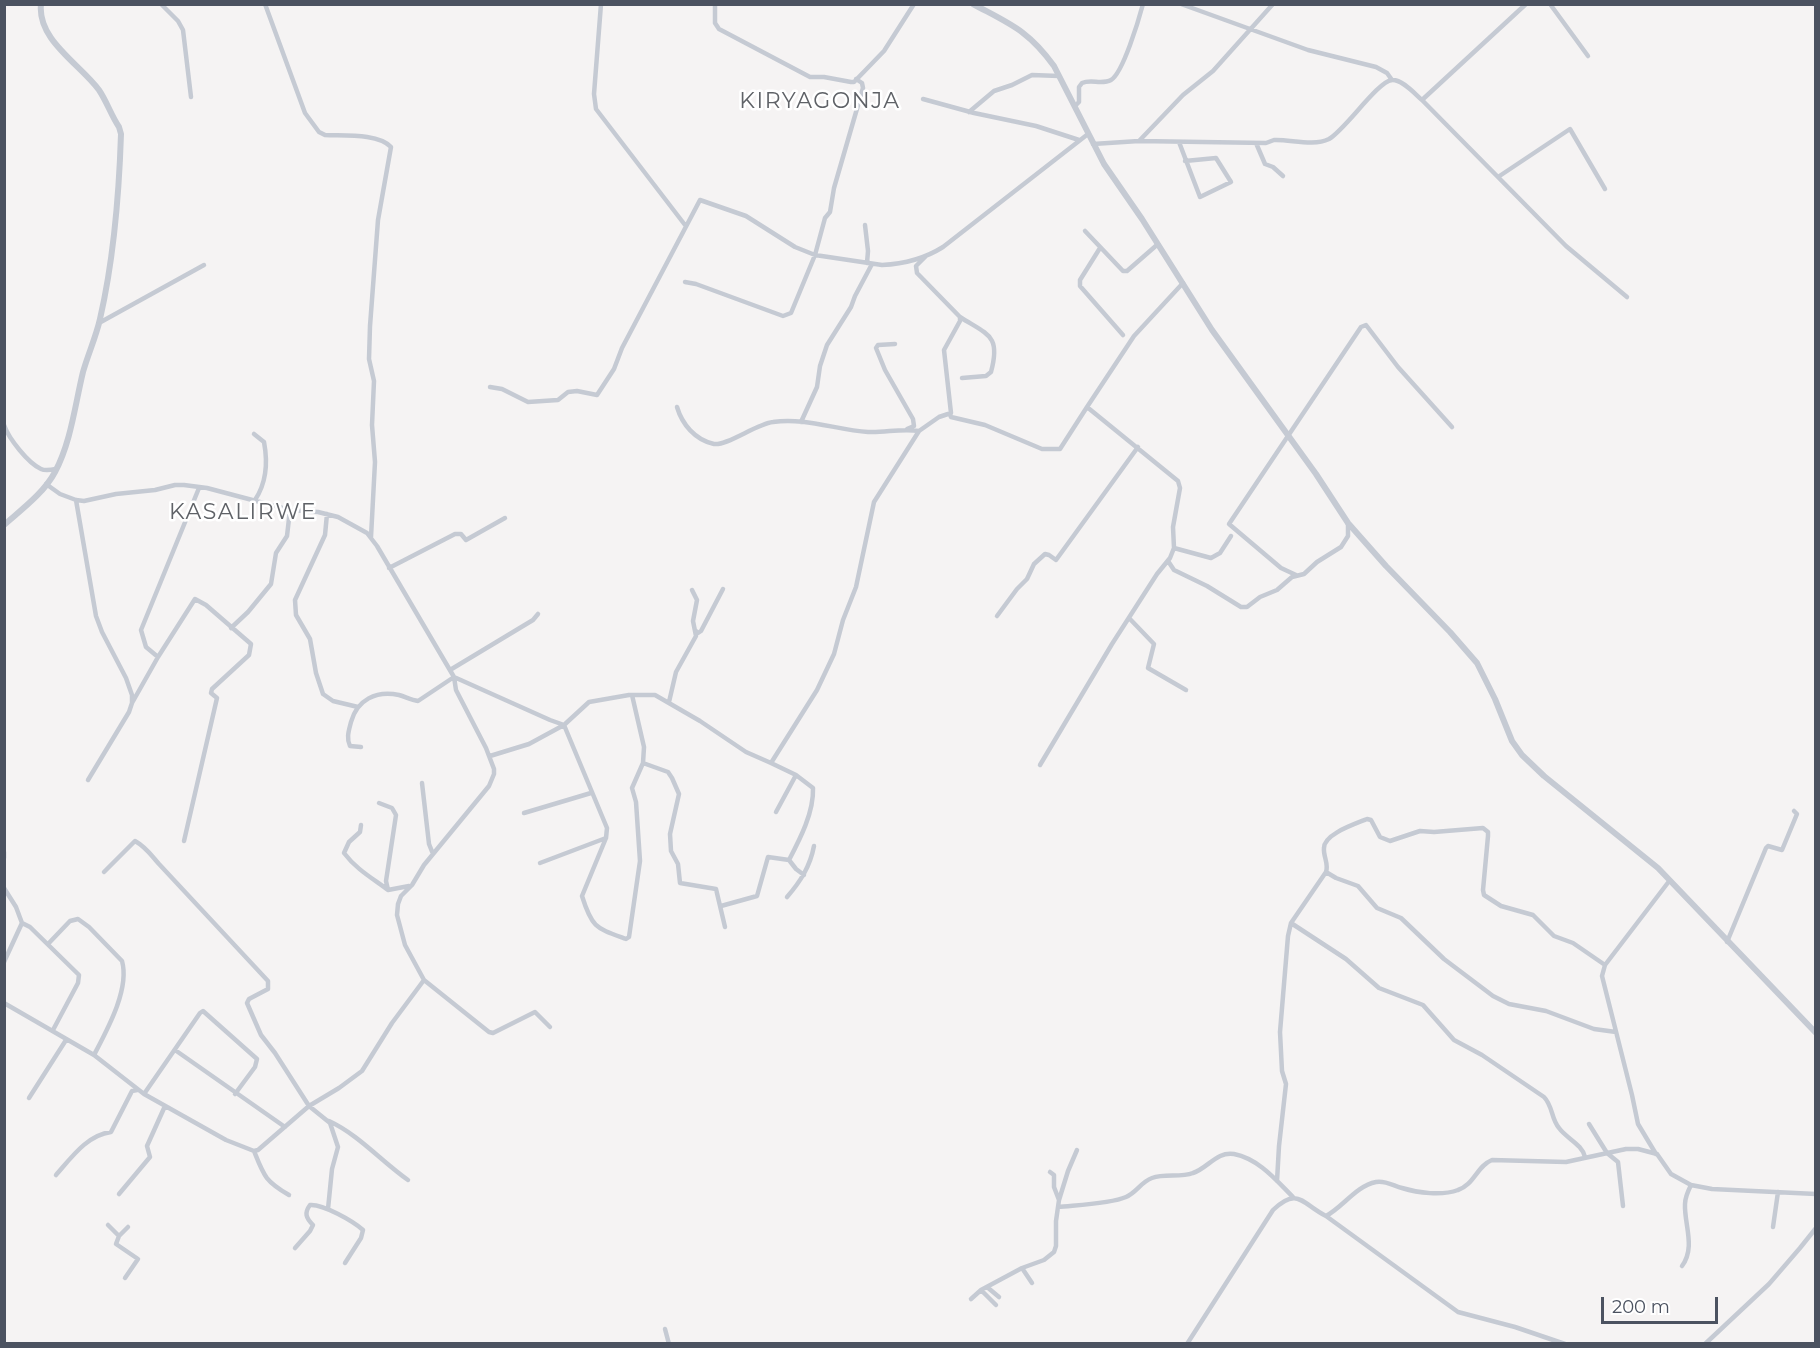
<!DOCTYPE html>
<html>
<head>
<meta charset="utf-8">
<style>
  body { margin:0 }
  #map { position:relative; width:1820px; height:1348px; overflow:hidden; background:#f5f3f3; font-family:Montserrat,sans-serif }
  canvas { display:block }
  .frame { position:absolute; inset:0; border:6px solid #4b5260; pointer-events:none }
  .scale { position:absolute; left:1601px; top:1297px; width:117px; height:27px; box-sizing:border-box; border:3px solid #4b5260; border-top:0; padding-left:8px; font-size:18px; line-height:21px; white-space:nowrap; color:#4b5260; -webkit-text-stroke:4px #fff; paint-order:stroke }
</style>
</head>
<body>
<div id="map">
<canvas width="1820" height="1348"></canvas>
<div class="frame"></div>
<div class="scale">200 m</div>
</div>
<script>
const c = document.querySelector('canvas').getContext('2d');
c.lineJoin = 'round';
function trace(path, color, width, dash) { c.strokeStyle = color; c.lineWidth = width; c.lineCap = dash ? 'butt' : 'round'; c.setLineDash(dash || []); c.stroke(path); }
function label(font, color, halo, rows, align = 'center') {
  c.font = font + ' Montserrat,sans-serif'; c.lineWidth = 5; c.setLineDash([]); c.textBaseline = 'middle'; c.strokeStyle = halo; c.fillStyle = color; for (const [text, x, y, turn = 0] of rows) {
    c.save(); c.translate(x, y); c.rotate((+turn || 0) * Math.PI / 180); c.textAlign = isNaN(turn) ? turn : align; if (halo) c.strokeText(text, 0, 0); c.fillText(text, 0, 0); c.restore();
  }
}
trace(new Path2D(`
  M161 4 178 21 183 30 191 97
  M265 4 305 113 319 132 325 135C343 136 378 133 391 147L378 220 370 326 369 359 374 381 372 425 375 462 371 537
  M601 4 594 94 596 109 685 225
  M715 4V23L719 29 810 77H824L851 82H854L884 51 914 4
  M1181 4 1308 50 1376 67 1387 73 1392 80
  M1550 4 1588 56
  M923 99 974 113 1036 126 1079 140
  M1422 100 1526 4
  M1075 106 1079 102V87L1082 83C1091 79 1102 85 1111 80 1123 73 1139 19 1143 4
  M969 112 994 91 1012 85 1032 75 1059 76
  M1139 141 1266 143 1274 140C1290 139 1313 147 1329 139 1345 130 1378 81 1392 80 1402 79 1415 94 1422 100L1566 246 1627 297
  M1179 142 1200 197 1231 182 1216 158 1185 161
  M1256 143 1265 164 1273 167 1283 176
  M1093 144 1139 141 1183 95 1213 71 1273 4
  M1498 177 1570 129 1605 189
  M865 225 868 251 867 263
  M1085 231 1123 271H1127L1158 244
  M1100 248 1080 280V286L1123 335
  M685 282 696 284 783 316 791 313 815 255 825 218 830 212 834 188 863 88 862 83 856 79
  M960 317C988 335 1001 335 991 372L986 376 962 378
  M99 323 204 265
  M895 344 878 345 876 348 885 370 913 419 914 426 907 429
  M490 387 502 389 528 402 558 400 568 392 577 391 597 395 614 369 622 348 700 200 746 216 795 247 815 255 882 265C904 264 924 259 943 247L1088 134
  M677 407C682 424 695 440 714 444 727 446 756 424 773 422 804 417 837 430 868 432 885 433 901 428 919 431
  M950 414 951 417 985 425 1042 449H1060L1087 407
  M801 422 817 387 820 366 827 345 851 307 855 296 872 264
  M4 425C9 439 28 463 41 469 45 471 51 470 56 469
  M254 434 264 442C268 463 267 482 255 500
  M46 484 60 494 76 500 84 501 116 494 155 490 175 485H184L207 488 290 510 318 512 338 517 367 533 377 546 454 677 456 690 486 748 494 769V774L489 786 424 865 412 885 401 896 398 904 397 915 405 945 424 980 489 1032 493 1033 535 1012 550 1027
  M76 500 96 616 102 632 126 678 132 695V703L129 712 88 780
  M327 514 325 535 295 600 296 615 310 639 316 673 323 694 333 701 358 707
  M1174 548 1211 558 1220 553 1231 536
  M1168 561 1174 570 1207 586 1241 607H1247L1260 597 1277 590 1292 577 1304 574 1317 562 1341 547 1348 536V523
  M389 568 455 534H461L466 540 505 518
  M1296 575 1281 568 1229 524 1361 327 1366 325 1398 367 1452 427
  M997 616 1017 589 1027 579 1034 564 1045 554 1049 555 1056 560 1138 447
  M1129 618 1154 644 1148 668 1186 690
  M231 628 248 612 271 584 276 553 287 536 290 510
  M696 631 698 633 701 631 723 589
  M158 657 146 647 141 630 199 488
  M450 670 533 620 538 614
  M632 695 644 747 643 763 668 772 672 778 679 794 670 834 671 851 678 864 680 883 716 889 725 927
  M669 702 676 672 696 636 693 621 697 600 692 590
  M132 703 158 657 195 599 206 605 251 644 249 655 212 689 211 693 217 698 184 841
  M361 747 350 746C346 738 349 730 351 722 357 700 376 690 399 695 406 697 411 700 418 701L454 677 550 720 564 725 589 702 629 695H655L700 721 746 752 771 763 817 690 834 654 843 620 856 587 874 502 919 431 939 417 951 413 944 350 960 321V317L917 273 916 266 926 256
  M490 756 529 744 564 725 607 828 606 838 582 896C592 928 596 928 626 939L629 937 640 861 636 802 632 788 643 763
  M771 763 796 775 813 788C814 812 800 839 789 860L796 869 804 875
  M1040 765 1112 644 1157 574 1170 558 1174 548 1173 527 1180 488 1178 481 1087 407 1134 336 1183 283
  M422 783 429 844 433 854
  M379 803 392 808 396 815 386 881 388 890
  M776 812 796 775
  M524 813 591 793
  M361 825 360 832 349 842 344 853C356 869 372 878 388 890L409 886
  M4 852V858
  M540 863 606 838
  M104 872 135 841C146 847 151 855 159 864L268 981V989L249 999 247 1003 261 1035 275 1053 309 1106 330 1123 338 1147 332 1169 328 1209
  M1326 872C1329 864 1323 856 1324 848 1324 834 1355 824 1367 819L1371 820 1380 837 1390 841 1420 831 1434 832 1483 828 1488 832V836L1483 890 1484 895 1501 906 1533 915 1554 936 1573 943 1605 965
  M4 888 16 907 22 923 30 927 79 975 78 983 53 1030
  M787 897C800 882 810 867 814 846
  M721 906 757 896 768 857 789 860
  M1291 923 1346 959 1379 988 1423 1005 1454 1040 1482 1055 1544 1097C1553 1106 1551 1119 1559 1128 1567 1139 1582 1144 1585 1157
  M1727 942 1766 848 1768 846 1782 850 1797 814 1794 811
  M48 944 70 921 78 919 89 927 122 961C130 989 107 1030 94 1055
  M4 962 22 923
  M4 1003 94 1055 144 1094 226 1140 254 1151C264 1176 265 1181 289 1195
  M175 1050 285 1127
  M144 1094 200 1013 203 1011 257 1059 255 1067 235 1094
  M29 1098 66 1040
  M329 1121C359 1135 381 1161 408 1180
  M1589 1124 1607 1153 1618 1162 1623 1206
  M254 1151 258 1150 309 1106 339 1088 362 1071 392 1023 424 980
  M1656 1154 1638 1124 1632 1095 1602 976 1605 965 1670 880
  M56 1175C71 1158 87 1135 111 1132L132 1091 137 1090
  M1277 1181 1279 1146 1286 1084 1282 1071 1280 1032 1288 936 1291 923 1326 872 1336 878 1358 886 1377 908 1401 918 1444 959 1493 996 1509 1004 1546 1011 1594 1029 1616 1032
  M119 1194 150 1157 147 1146 165 1106
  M1059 1200 1068 1171 1077 1150
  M1058 1207C1077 1205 1110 1204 1126 1197 1137 1192 1141 1182 1152 1178 1165 1173 1180 1178 1193 1173 1208 1168 1217 1151 1234 1154 1259 1159 1276 1180 1293 1197
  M1326 1216 1458 1312 1515 1327 1565 1344
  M108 1225 119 1236
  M1773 1227 1778 1192
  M295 1248 310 1231 313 1225C306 1218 304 1213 310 1205 323 1204 353 1221 363 1230L361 1238 345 1263
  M1682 1266C1696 1247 1684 1224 1685 1204 1685 1197 1688 1191 1691 1185
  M1022 1268 1032 1283
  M125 1278 138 1259 116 1244 119 1236 128 1227
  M987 1287 999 1297
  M981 1290 996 1305
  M971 1299 981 1290 1022 1268 1044 1260 1054 1252 1056 1246V1221L1059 1200 1054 1187V1175L1050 1172
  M665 1329 669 1344
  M1187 1344 1273 1210C1298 1186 1302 1204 1326 1216 1343 1207 1356 1186 1376 1182 1385 1180 1394 1186 1402 1188 1418 1193 1442 1196 1458 1190 1474 1185 1477 1166 1492 1160L1566 1162 1626 1149H1638L1657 1154 1671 1174 1691 1185 1712 1189 1816 1194
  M1705 1344 1769 1284 1800 1248 1816 1228`), '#c5cad3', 4.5);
trace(new Path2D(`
  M973 4C1010 24 1028 30 1054 66L1104 164 1142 219 1212 330 1316 474 1348 523 1386 566 1450 632 1477 663 1495 699 1512 741 1522 755 1544 776 1658 868 1816 1033
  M4 525C21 510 44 493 55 472 71 442 75 405 83 372 88 354 96 337 100 319 114 258 119 196 121 134L119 127C111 115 107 102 99 90 80 64 37 40 41 4`), '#c5cad3', 6);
c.letterSpacing = '1.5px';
label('22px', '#5f6267', '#fff', [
  ["KIRYAGONJA",820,102],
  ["KASALIRWE",243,513]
]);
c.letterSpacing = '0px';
</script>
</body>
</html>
